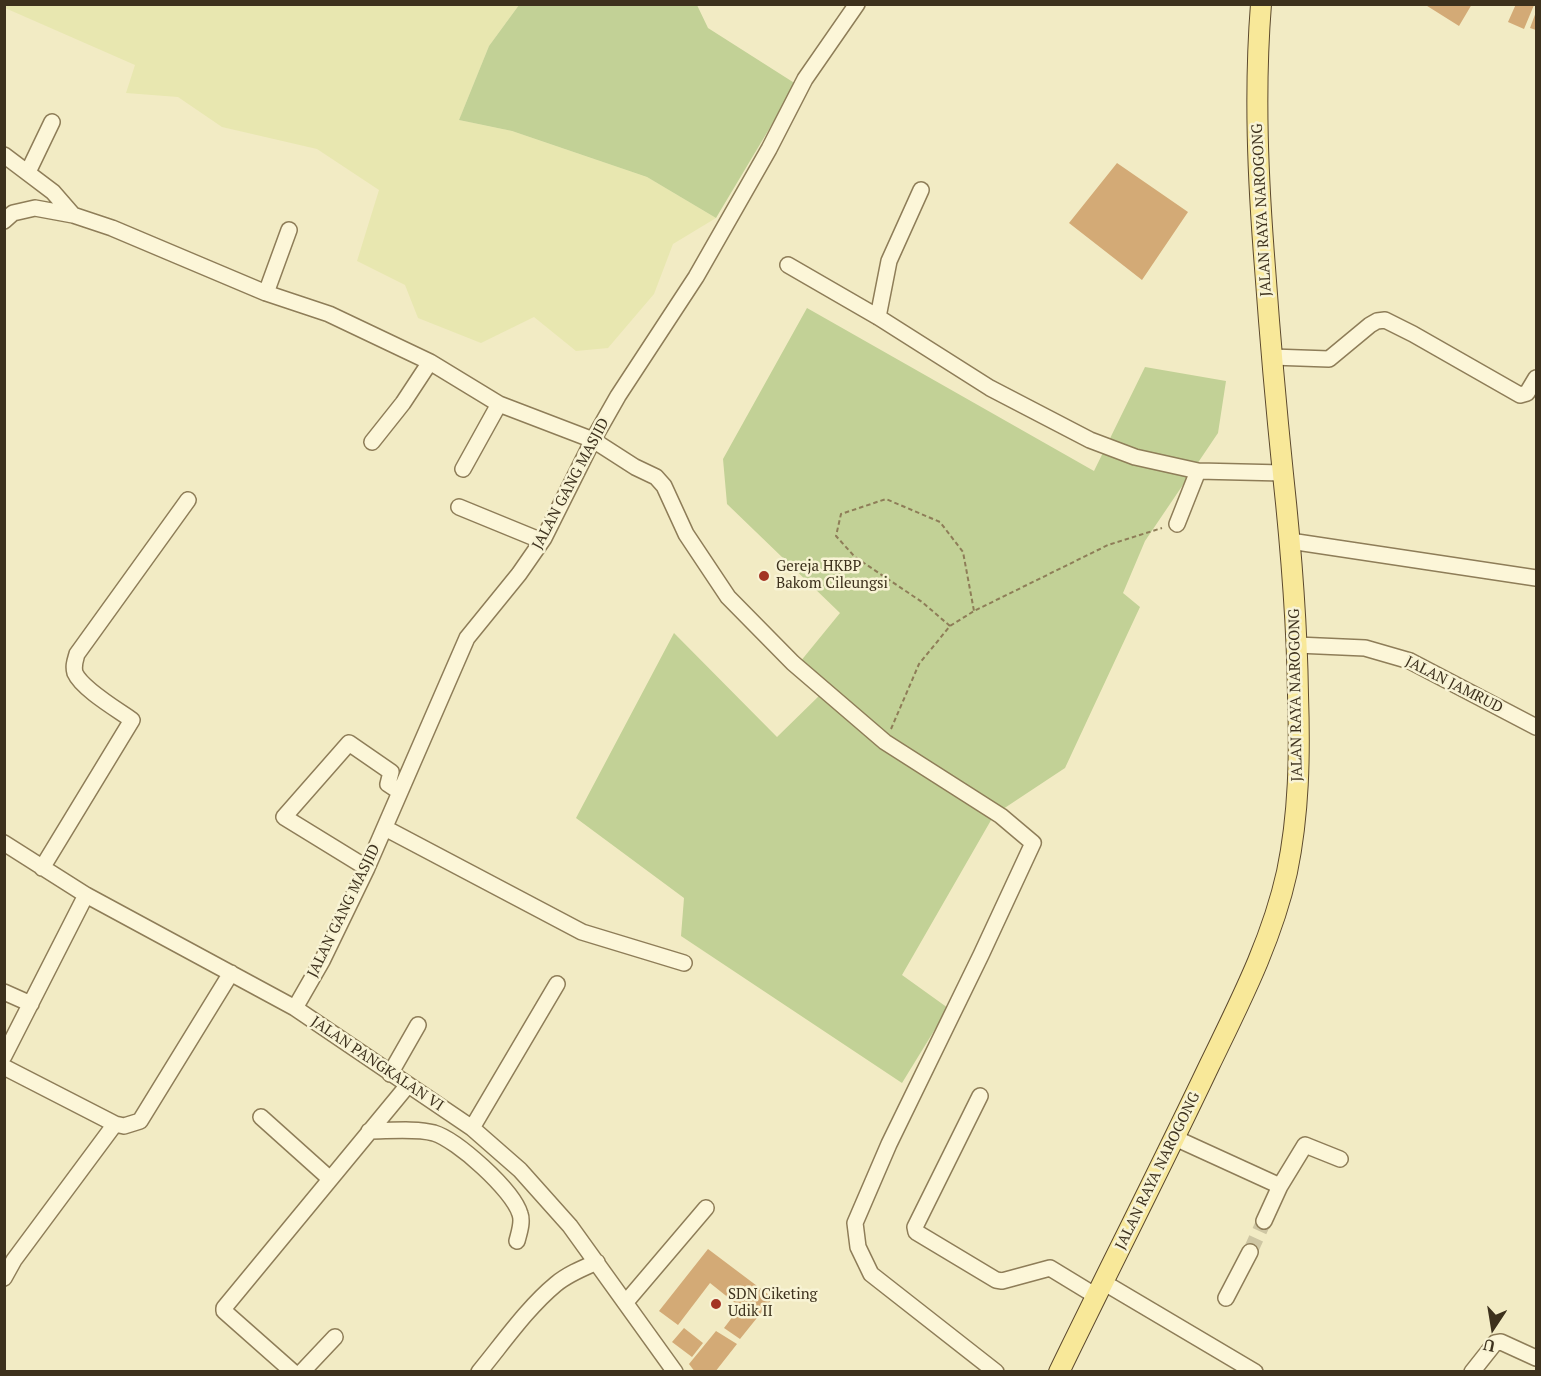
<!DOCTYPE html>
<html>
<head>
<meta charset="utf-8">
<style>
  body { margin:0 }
  #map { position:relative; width:1541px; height:1376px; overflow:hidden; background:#f2ebc4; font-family:"PT Serif",serif }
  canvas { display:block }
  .frame { position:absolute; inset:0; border:6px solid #3d311d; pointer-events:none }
  .north { position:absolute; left:1463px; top:1298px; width:60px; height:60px; -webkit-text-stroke:4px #f8f3d4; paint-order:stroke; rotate:192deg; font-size:16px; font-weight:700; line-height:24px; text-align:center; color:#3d311d }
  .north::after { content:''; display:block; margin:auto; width:21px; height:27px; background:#3d311d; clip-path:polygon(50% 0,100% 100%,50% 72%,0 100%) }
</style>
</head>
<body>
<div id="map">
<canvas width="1541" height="1376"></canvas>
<div class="frame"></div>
<div class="north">U</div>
</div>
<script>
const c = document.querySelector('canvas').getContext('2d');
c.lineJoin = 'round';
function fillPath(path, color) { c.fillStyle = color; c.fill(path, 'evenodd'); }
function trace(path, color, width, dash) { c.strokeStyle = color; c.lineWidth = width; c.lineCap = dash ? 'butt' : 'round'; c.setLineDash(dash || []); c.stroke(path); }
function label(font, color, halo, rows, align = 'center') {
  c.font = font + ' "PT Serif",serif'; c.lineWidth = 5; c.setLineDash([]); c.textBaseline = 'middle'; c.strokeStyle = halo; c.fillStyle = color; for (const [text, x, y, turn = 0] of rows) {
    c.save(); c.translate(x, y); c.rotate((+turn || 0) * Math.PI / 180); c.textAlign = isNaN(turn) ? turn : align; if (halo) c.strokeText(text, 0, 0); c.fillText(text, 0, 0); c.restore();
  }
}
fillPath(new Path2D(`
  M5 4 519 5 489 46 459 120 512 131 647 177 716 218 673 244 654 294 608 348 576 351 534 317 481 343 418 318 405 285 357 261 379 190 317 149 222 127 178 97 126 93 135 65 5 8Z`), '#e8e7b0');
fillPath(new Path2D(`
  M519 5H697L708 28 796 84 716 218 647 177 512 131 459 120 489 46Z
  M807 308 1094 471 1145 367 1226 381 1218 433 1145 541 1123 593 1140 607 1065 768 994 815 902 975 948 1008 902 1083 681 936 684 898 576 818 674 633 777 737 822 693 800 662 840 613 727 504 723 459Z`), '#c2d196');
fillPath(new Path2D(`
  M1424 4H1472L1459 26Z
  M1516 4 1534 5 1524 29 1508 22Z
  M1536 12V30L1530 28Z
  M1117 163 1188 212 1142 280 1069 223Z
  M708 1249 773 1298 740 1339 724 1328 740 1307 710 1283 678 1325 659 1311Z
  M684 1328 703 1343 692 1357 672 1342Z
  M716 1331 737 1344 715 1372H695L689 1364Z`), '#d3aa76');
trace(new Path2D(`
  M1250 1252 1264 1221`), '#cec6a3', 15, [15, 8]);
const minor = new Path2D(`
  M4 155 53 192 73 215
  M28 172 52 122
  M4 221 13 213 35 208 73 215 112 228 266 293 329 314 430 362 499 404 593 440 635 467 656 477 664 486 686 534 728 597 793 663 885 742 1001 816 1033 843 981 955 889 1144 855 1223 858 1247 871 1274 996 1372
  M788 265 878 317 990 388 1090 440 1135 457 1198 471 1283 473
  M266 293 289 230
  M878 317 889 261 921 190
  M1272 357 1329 359 1370 325 1377 321 1385 320 1413 334 1520 395 1527 393 1536 378
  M372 442 403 403 430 362
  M463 469 499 404
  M459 507 542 541
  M1177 524 1198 471
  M1290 541 1536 578
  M1297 645 1365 648 1410 661 1536 727
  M385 828 582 932 684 963
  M4 843 86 895 295 1008 472 1128 520 1170 570 1226 675 1372
  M42 868 132 720C118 710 82 689 75 673 73 666 75 661 77 654L188 500
  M367 868 284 817 349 743 391 772 388 784 400 792
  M4 992 31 1004
  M295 1008 322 961 367 868 467 638 519 574 544 538 593 440 618 396 696 277 769 149 805 79 857 4
  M4 1056 86 895
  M4 1067 115 1124
  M390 1074 418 1025
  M980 1096 915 1227 916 1232 996 1280 1002 1281 1050 1268 1096 1296
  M261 1117 329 1178
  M472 1128 557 984
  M369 1131C388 1131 416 1128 434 1133 457 1140 513 1190 520 1214 523 1222 519 1233 517 1241
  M1175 1138 1280 1186 1305 1145 1340 1159
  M1264 1221 1280 1186
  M4 1278 14 1260 115 1124 124 1126 140 1121 231 973
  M1103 1282 1255 1372
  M1226 1298 1250 1252
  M626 1302 706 1208
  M293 1372 224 1311V1308L408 1085
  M302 1372 335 1337
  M479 1372C503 1343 527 1308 556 1284 568 1274 583 1268 597 1262
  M1472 1372 1495 1343 1501 1342 1536 1358`);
const major = new Path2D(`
  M1059 1372C1109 1269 1161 1167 1210 1064 1240 1002 1272 940 1287 872 1299 814 1300 755 1298 695 1297 621 1291 548 1283 474 1276 406 1270 337 1265 268 1258 180 1254 93 1261 4`);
trace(minor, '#8e7d58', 18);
trace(major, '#5c492d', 22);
trace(new Path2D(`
  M950 626 922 602 855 557 836 536 841 514 886 499 940 522 963 552 974 611
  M891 729 919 664 950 626 974 611 1108 545 1162 528`), '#8e7d58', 2, [4.5, 3]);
trace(minor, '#fcf6d8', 15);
trace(major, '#f8e899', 20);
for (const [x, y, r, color] of [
  [764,576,6,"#a33423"],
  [716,1304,6,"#a33423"]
]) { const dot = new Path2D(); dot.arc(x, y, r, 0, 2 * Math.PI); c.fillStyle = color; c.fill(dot); trace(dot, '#f8f3d4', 2); }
label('15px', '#3d311d', '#f8f3d4', [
  ["JALAN RAYA NAROGONG",1262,210,-93],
  ["JALAN GANG MASJID",571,484,-62],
  ["JALAN JAMRUD",1454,685,27],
  ["JALAN RAYA NAROGONG",1296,695,-91],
  ["JALAN GANG MASJID",344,911,-64],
  ["JALAN PANGKALAN VI",377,1064,34],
  ["JALAN RAYA NAROGONG",1158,1171,-64]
]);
label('15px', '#3d311d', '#f8f3d4', [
  ["Gereja HKBP",776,567],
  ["Bakom Cileungsi",776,584],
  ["SDN Ciketing",728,1295],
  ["Udik II",728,1312]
], 'left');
</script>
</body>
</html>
